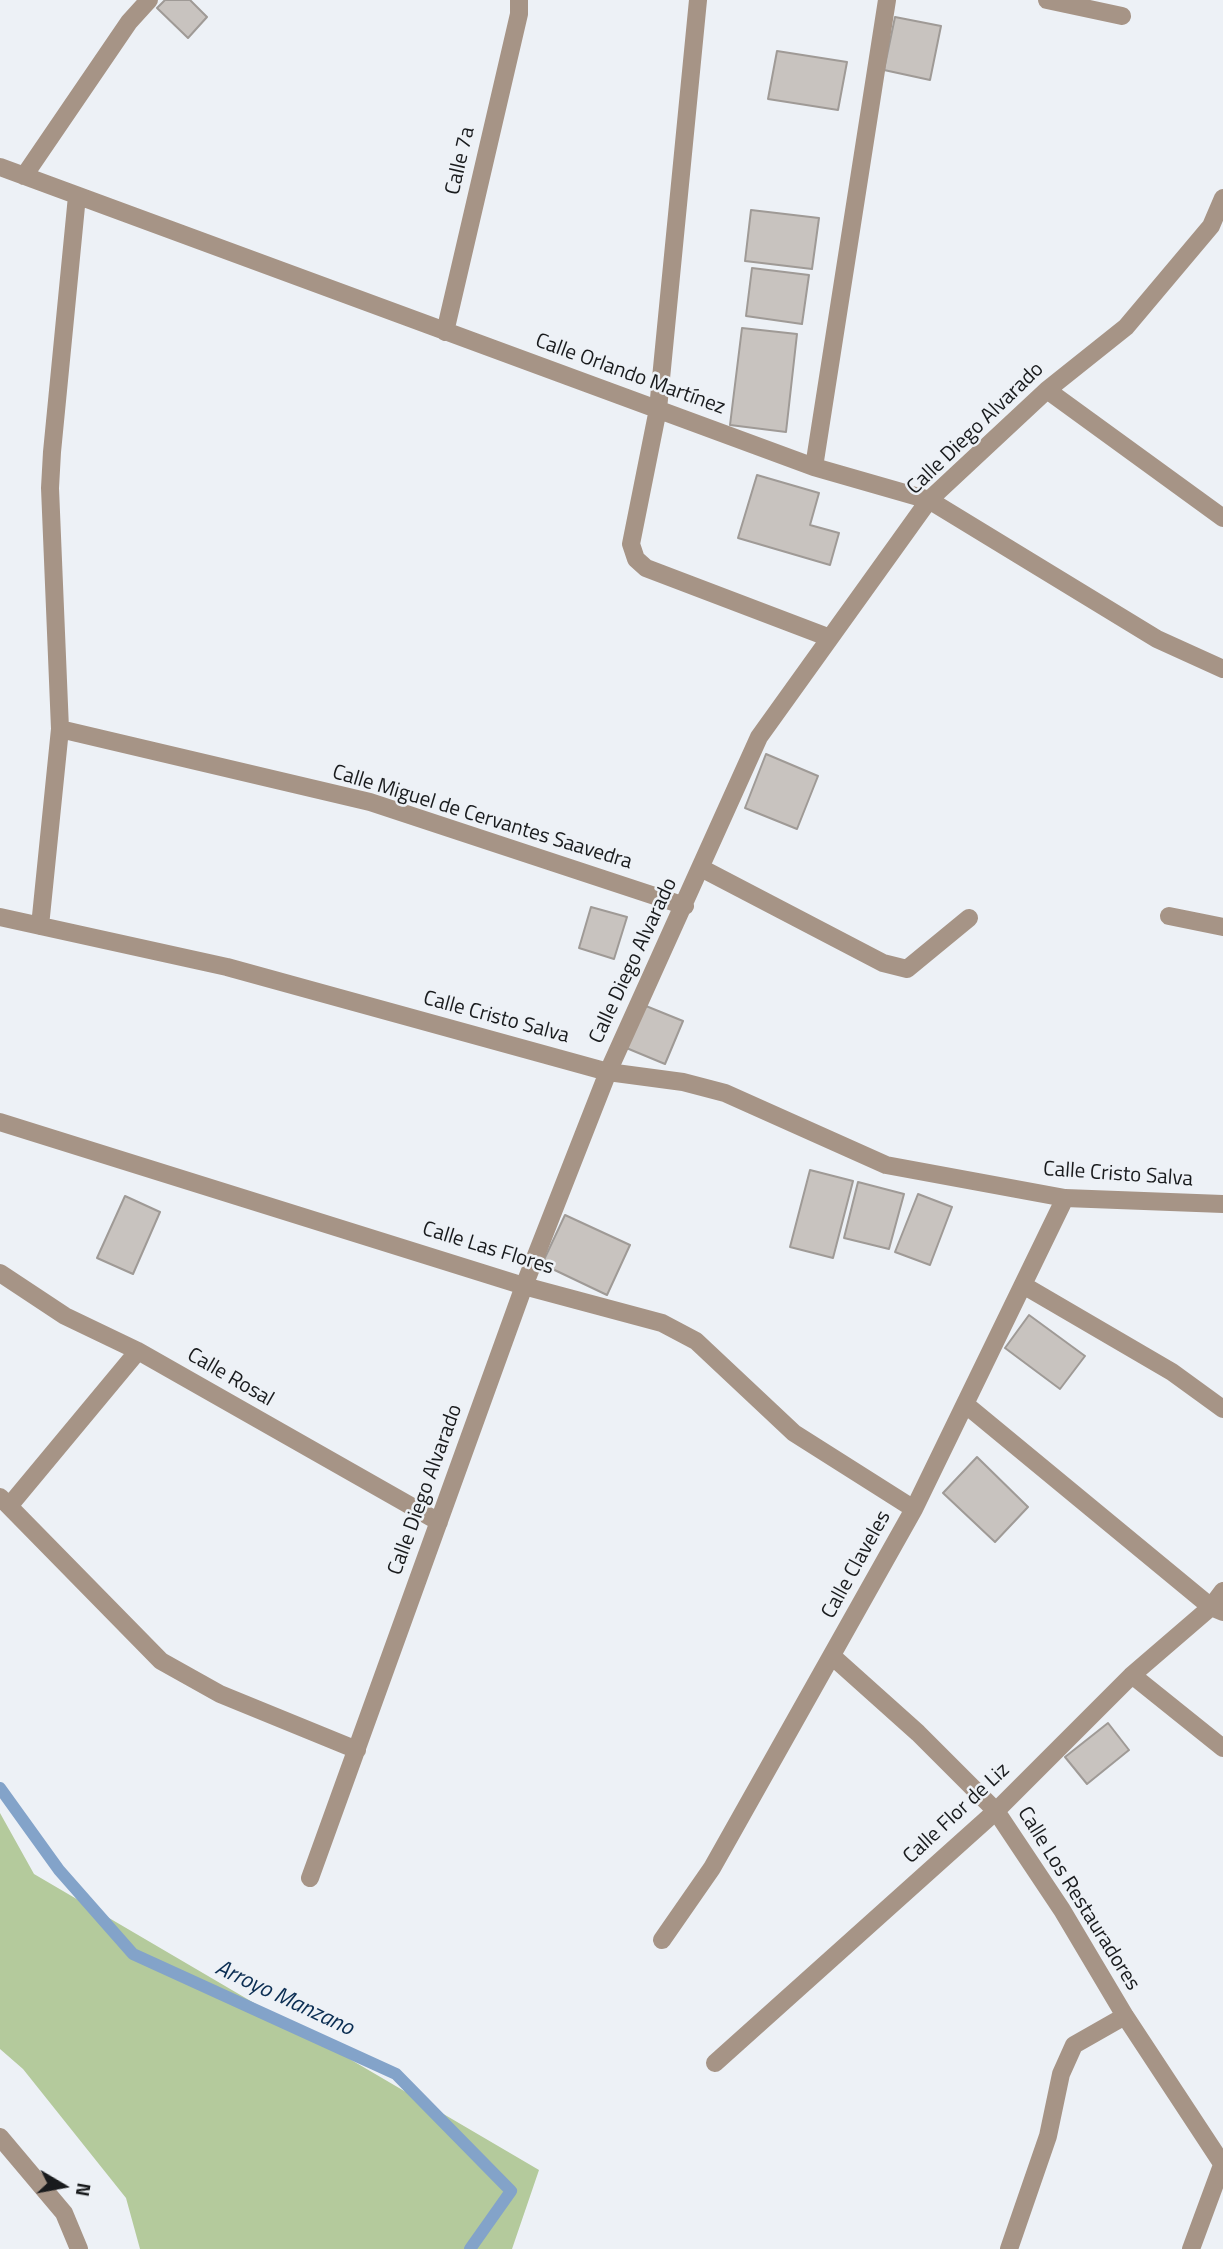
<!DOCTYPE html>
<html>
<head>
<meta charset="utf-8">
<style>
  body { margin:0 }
  #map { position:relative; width:1223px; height:2249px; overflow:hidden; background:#edf1f6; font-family:"Titillium Web",sans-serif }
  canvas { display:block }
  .north { position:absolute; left:28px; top:2151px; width:70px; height:70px; -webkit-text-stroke:5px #edf1f6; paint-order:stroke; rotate:100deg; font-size:19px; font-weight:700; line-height:28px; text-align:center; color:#191b1d }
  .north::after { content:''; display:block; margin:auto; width:24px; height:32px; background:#191b1d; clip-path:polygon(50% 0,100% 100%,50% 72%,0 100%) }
</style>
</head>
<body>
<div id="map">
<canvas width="1223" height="2249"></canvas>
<div class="north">N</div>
</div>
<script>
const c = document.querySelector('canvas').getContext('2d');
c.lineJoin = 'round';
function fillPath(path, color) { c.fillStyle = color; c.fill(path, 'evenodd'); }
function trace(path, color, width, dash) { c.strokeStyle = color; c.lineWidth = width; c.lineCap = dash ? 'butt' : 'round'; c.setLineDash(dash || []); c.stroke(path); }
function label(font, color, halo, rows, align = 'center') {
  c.font = font + ' "Titillium Web",sans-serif'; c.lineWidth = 5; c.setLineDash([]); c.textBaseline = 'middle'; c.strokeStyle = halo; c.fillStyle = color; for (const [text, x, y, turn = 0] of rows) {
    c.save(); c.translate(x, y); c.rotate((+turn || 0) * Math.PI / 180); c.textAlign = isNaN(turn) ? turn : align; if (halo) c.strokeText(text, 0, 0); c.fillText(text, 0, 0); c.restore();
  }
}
fillPath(new Path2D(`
  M0 1813 34 1874 539 2170 512 2249H140L126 2198 23 2069 0 2049Z`), '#b4ca9c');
trace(new Path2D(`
  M0 1788 59 1870 133 1954 396 2074 511 2191 470 2249`), '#83a3c9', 12);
const building = new Path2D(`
  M165 0H190L207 17 188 38 157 8Z
  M895 17 941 26 930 80 884 70Z
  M777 51 847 62 838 110 768 99Z
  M751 210 819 218 812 269 745 261Z
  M752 268 809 275 802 324 746 316Z
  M742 328 797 334 786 432 730 425Z
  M757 475 819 493 810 525 839 533 830 565 738 538Z
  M766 754 818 776 797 829 745 808Z
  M591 907 627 917 614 959 579 948Z
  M641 1004 683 1021 665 1064 624 1047Z
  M810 1170 853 1181 833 1258 790 1247Z
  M858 1182 904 1194 889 1249 844 1238Z
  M918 1194 952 1207 930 1265 895 1252Z
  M125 1196 160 1212 133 1274 97 1258Z
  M565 1215 630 1245 607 1295 542 1264Z
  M1029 1315 1085 1356 1060 1389 1005 1348Z
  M977 1457 1028 1507 995 1542 943 1493Z
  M1108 1723 1129 1750 1087 1784 1065 1757Z`);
fillPath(building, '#c8c3bf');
trace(building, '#9f9a96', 2);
trace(new Path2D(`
  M698 0 658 409 631 544 636 559 646 568 830 638
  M1047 0 1122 16
  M0 167 814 467 929 500 1157 639 1223 669
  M24 176 129 22 149 0
  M445 332 519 14V0
  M1047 390 1223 518
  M814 467 887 0
  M60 729 370 802 685 906
  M701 868 883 963 907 969 969 918
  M1169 916 1223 927
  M0 917 227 967 608 1072 683 1082 725 1093 886 1165 1065 1198 1223 1204
  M40 926 60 729 50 488 52 452 77 196
  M0 1122 524 1286 662 1323 696 1341 794 1433 914 1509
  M0 1273 65 1316 138 1351 439 1522
  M1023 1285 1172 1372 1223 1409
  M965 1404 1211 1607 1223 1612
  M0 1497 161 1661 220 1694 357 1750
  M10 1505 138 1351
  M832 1656 918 1733 996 1811 1062 1910 1125 2016 1223 2165
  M1132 1675 1223 1748
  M310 1878 524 1286 608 1072 759 737 929 500 1047 390 1126 327 1211 226 1223 198
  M662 1940 712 1868 914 1509 1065 1198
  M715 2063 996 1811 1132 1675 1211 1607 1223 1591
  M0 2137 64 2213 79 2249
  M1009 2249 1048 2136 1061 2074 1074 2045 1125 2016
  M1191 2249 1222 2165`), '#a69486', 18);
label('21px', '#191b1d', '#edf1f6', [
  ["Calle 7a",461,161,-77],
  ["Calle Orlando Martínez",630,375,20],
  ["Calle Diego Alvarado",976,429,-44],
  ["Calle Miguel de Cervantes Saavedra",482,818,17],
  ["Calle Diego Alvarado",634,961,-65],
  ["Calle Cristo Salva",496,1018,15],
  ["Calle Cristo Salva",1118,1175,4],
  ["Calle Las Flores",488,1249,17],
  ["Calle Rosal",230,1378,30],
  ["Calle Diego Alvarado",426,1490,-70],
  ["Calle Claveles",857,1565,-61],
  ["Calle Flor de Liz",957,1814,-43],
  ["Calle Los Restauradores",1078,1899,58]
]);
label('italic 23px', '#0a2d52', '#edf1f6', [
  ["Arroyo Manzano",284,1999,25]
]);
</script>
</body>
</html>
